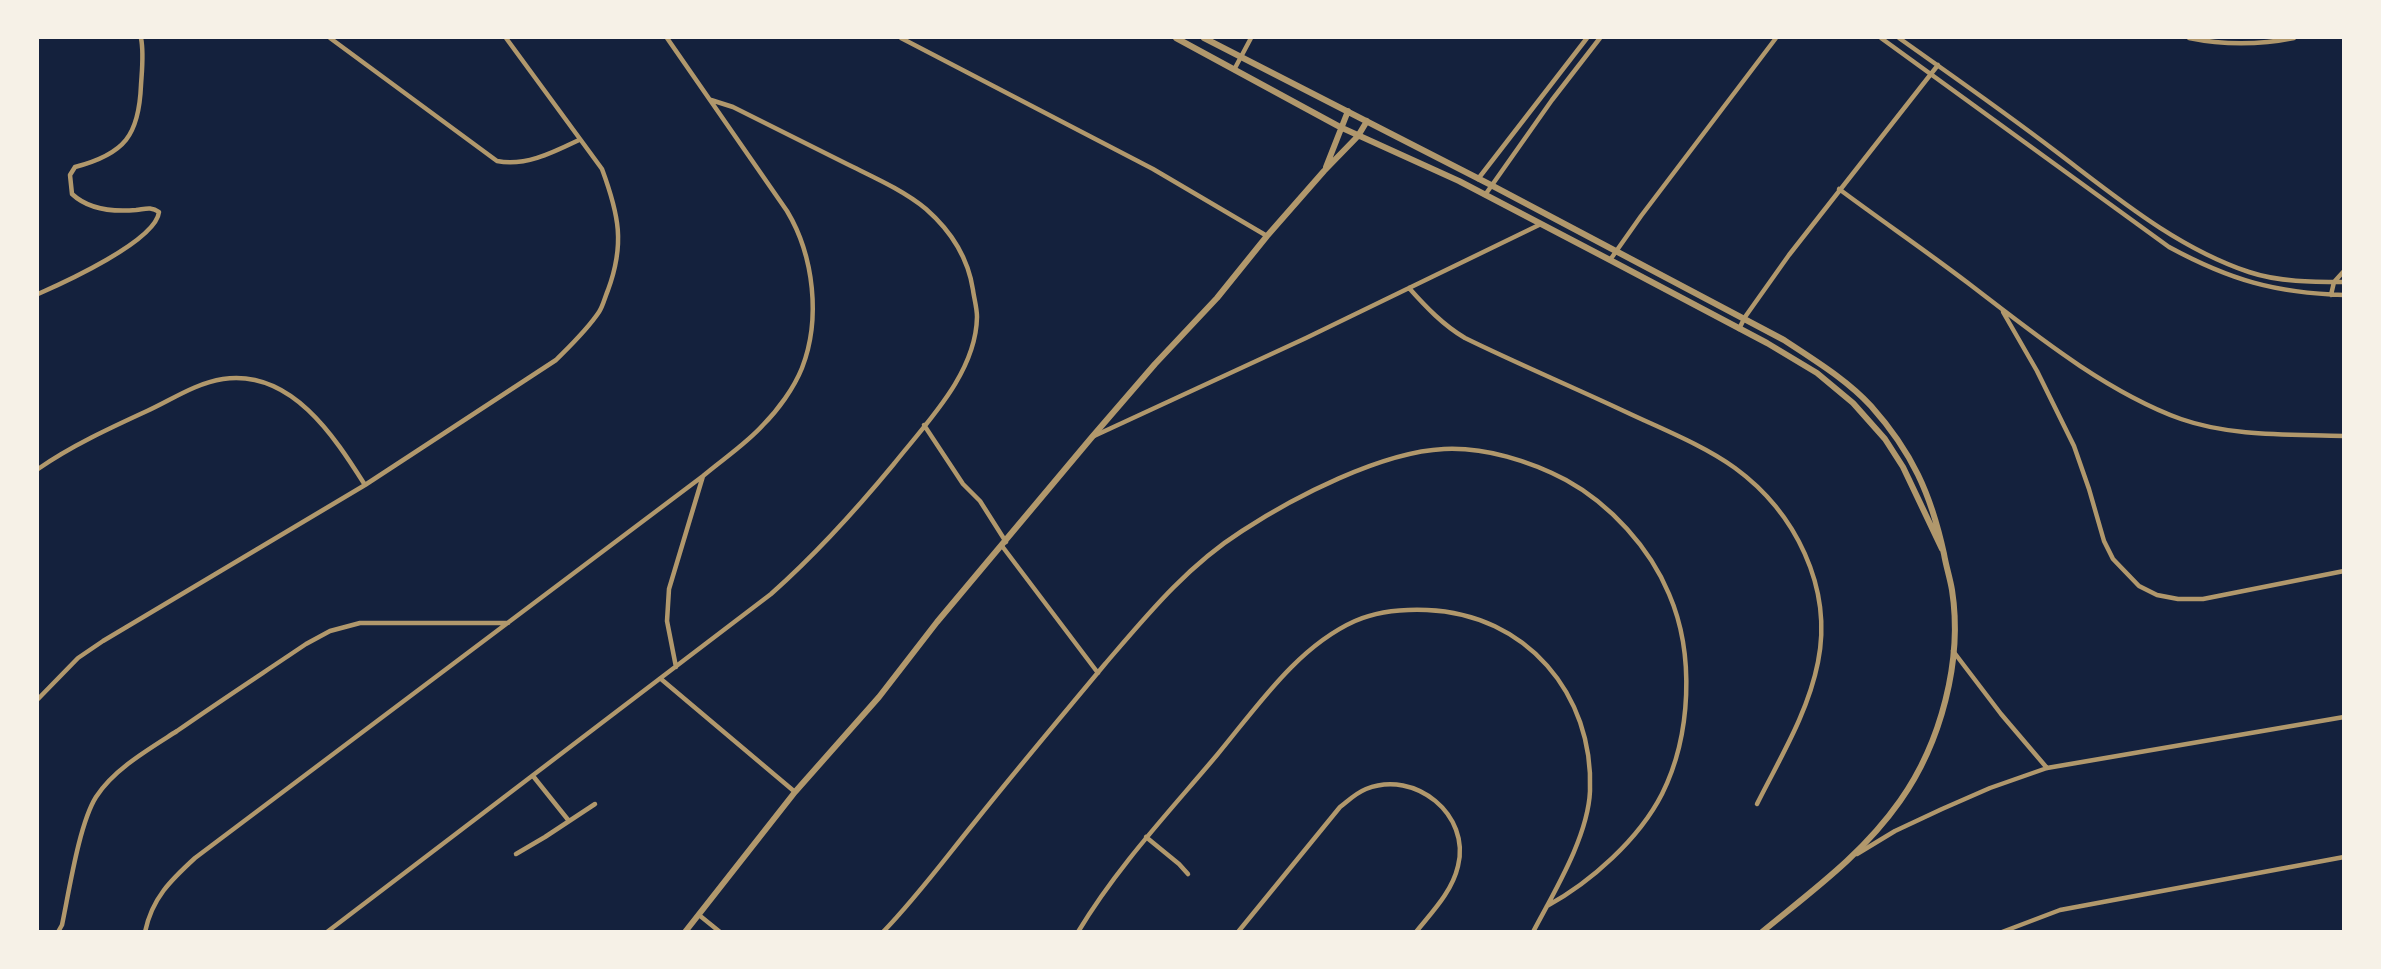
<!DOCTYPE html>
<html>
<head>
<meta charset="utf-8">
<style>
  body { margin:0 }
  #map { position:relative; width:2381px; height:969px; overflow:hidden; background:#14213d; font-family:"Varela Round",sans-serif }
  canvas { display:block }
  .frame { position:absolute; inset:0; border:39px solid #f6f1e7; pointer-events:none }
</style>
</head>
<body>
<div id="map">
<canvas width="2381" height="969"></canvas>
<div class="frame"></div>
</div>
<script>
const c = document.querySelector('canvas').getContext('2d');
c.lineJoin = 'round';
function trace(path, color, width, dash) { c.strokeStyle = color; c.lineWidth = width; c.lineCap = dash ? 'butt' : 'round'; c.setLineDash(dash || []); c.stroke(path); }
trace(new Path2D(`
  M330 38 497 161C525 167 554 152 579 140
  M901 38 1153 169 1267 236
  M1881 38 2169 247C2230 280 2275 293 2344 295
  M1899 38C1951 75 2003 111 2054 150 2115 196 2175 247 2249 272 2279 282 2312 282 2344 282
  M2189 38C2223 45 2259 45 2294 38
  M1235 68 1251 38
  M1478 179 1587 38
  M1839 189C1882 221 1926 251 1968 283 2032 332 2104 391 2181 419 2232 437 2291 434 2344 436
  M1485 195 1552 100 1600 38
  M1610 260 1641 216 1776 38
  M1409 288C1426 307 1443 325 1465 338 1518 364 1573 387 1626 412 1662 429 1703 445 1735 468 1795 512 1833 587 1818 662 1808 713 1780 758 1757 804
  M38 294C63 283 156 241 159 212 151 206 145 209 136 210 113 212 89 210 72 194L70 175 75 167C125 154 139 135 141 85 142 69 144 53 141 38
  M2331 295 2334 282 2344 271
  M2003 312 2037 371 2074 446 2089 489 2104 541 2113 559 2139 586 2157 595 2178 599H2203L2344 571
  M1739 329 1745 317 1789 255 1938 65
  M924 425 963 484 980 501 1006 542
  M1094 436 1306 338 1541 224
  M38 469C71 446 110 428 147 411 171 400 196 383 223 379 291 369 334 436 365 485
  M1002 546 1098 673
  M1953 651 2001 714 2047 768
  M676 667 667 621 669 589 703 476
  M661 679 795 792
  M38 699 78 658 103 641 365 485 556 360C571 345 587 330 599 312 603 306 605 297 608 290 625 244 619 215 602 169L506 38
  M533 776 569 821
  M1146 837 1179 864 1188 874
  M516 854 545 837 595 804
  M1857 854 1895 831 1942 809 1990 788 2047 768 2344 717
  M699 915 720 932
  M58 932 62 925C69 892 79 824 96 797 114 769 149 749 177 731 220 701 263 673 306 644L330 631 360 623H508
  M145 932C152 898 171 880 195 858L703 476C723 459 746 444 763 425 778 410 794 388 802 368 821 319 814 256 787 211L667 38
  M327 932 771 594C816 554 855 511 893 465 926 423 976 374 977 317 977 308 974 298 973 290 968 257 951 231 926 209 903 190 873 177 847 164 809 145 771 126 733 107L711 100
  M883 932C916 898 944 860 974 823 1017 769 1061 717 1105 664 1147 615 1187 566 1242 531 1294 497 1381 452 1444 449 1485 447 1530 461 1566 480 1610 504 1650 548 1669 594 1695 654 1691 736 1662 794 1639 839 1591 882 1547 906
  M1078 932C1117 867 1169 812 1217 755 1257 707 1297 647 1355 621 1378 611 1402 609 1427 610 1526 614 1594 694 1590 791 1588 837 1554 892 1533 932
  M1238 932 1340 807C1349 800 1356 793 1366 789 1415 769 1471 815 1458 866 1452 892 1432 912 1416 932
  M2002 932 2060 910 2344 857`), '#b1986c', 4.5);
trace(new Path2D(`
  M1176 38 1340 127 1459 181 1610 260 1767 343 1817 373 1853 403 1885 439 1903 467 1942 549
  M1204 38 1491 185 1784 340C1814 360 1846 379 1871 406 1912 452 1931 494 1944 554 1946 566 1950 578 1952 590 1963 660 1941 743 1900 801 1862 855 1813 890 1762 932
  M1326 167 1348 111
  M685 932 795 792 879 697 937 622 1092 437 1155 364 1217 298 1267 236 1324 171 1358 136 1367 121`), '#b1986c', 6);
</script>
</body>
</html>
